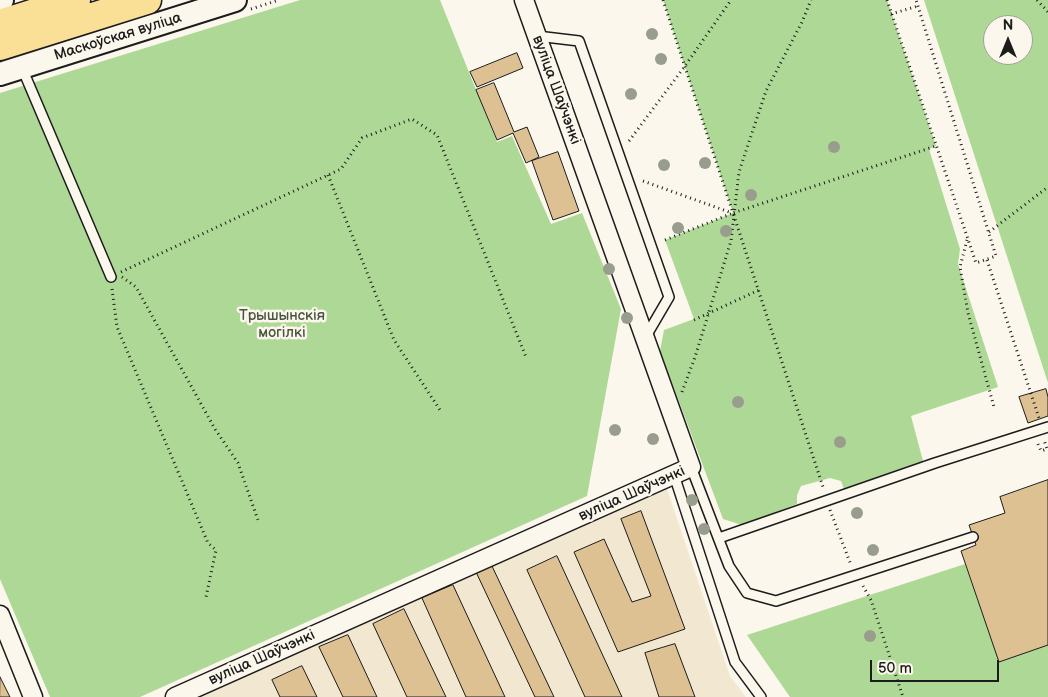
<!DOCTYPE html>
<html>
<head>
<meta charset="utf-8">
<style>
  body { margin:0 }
  #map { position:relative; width:1048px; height:697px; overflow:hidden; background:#fbf7ec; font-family:"Balsamiq Sans",sans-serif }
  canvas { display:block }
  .north { position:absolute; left:983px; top:15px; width:50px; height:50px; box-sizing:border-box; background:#fbf7ec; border:1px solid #a29f99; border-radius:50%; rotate:0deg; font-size:14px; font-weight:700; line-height:20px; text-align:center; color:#1c1c1c }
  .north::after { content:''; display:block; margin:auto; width:18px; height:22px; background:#1c1c1c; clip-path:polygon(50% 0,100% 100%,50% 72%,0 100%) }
  .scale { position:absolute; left:870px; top:660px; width:129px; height:22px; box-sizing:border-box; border:2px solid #1c1c1c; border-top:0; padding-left:6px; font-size:15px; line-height:18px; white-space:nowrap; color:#1c1c1c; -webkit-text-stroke:4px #fbf7ec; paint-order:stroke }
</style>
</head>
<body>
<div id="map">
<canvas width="1048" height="697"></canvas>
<div class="north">N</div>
<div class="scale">50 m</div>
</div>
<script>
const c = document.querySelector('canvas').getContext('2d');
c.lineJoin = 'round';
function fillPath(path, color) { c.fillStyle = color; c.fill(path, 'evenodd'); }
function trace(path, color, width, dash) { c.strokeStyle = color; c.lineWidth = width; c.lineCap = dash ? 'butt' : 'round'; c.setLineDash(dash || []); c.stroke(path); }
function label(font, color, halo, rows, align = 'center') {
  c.font = font + ' "Balsamiq Sans",sans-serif'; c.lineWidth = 5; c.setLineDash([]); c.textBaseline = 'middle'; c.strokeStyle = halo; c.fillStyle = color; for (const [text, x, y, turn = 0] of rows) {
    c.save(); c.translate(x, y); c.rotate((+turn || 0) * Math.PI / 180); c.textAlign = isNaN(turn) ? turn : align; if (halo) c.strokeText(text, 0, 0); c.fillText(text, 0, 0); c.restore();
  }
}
fillPath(new Path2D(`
  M666 486 730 676 746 697H194Z`), '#f2e7d1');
fillPath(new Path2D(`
  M300 0H440L497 142 512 136 551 224 582 213 621 309 587 496 140 697H50L0 579V93Z
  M663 0H887L936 146 929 149 960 249 958 264 998 387 911 416 923 461 844 489 841 481 830 478 801 486 797 495V504L742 525 723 519 660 351 664 330 694 319 665 240 733 213Z
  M924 0H1048V383ZM993 25H1023V55H993Z
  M965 564 999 661 1048 645V697H790L747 635Z`), '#aed895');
const building = new Path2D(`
  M517 53 523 68 477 87 470 72Z
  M494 83 514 132 527 127 539 157 526 163 513 133 497 140 476 90Z
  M558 152 579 211 553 220 532 161Z
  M1046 389 1048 397V416L1028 423 1019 397Z
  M1048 480V645L999 662 961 551 976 545 969 525 1005 513 1000 497Z
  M641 511 685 629 618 652 574 552 604 539 632 602 651 596 621 519Z
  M557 556 622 697H585L527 570Z
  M491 564 554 697H535L476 572Z
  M453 585 505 697H466L422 598Z
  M404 609 446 697H407L373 624Z
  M348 635 377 697H343L319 647Z
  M675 644 695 697H659L645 653Z
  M302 666 317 697H280L272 680Z
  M0 677 10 697H0Z`);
fillPath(building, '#dec192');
trace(building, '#1c1c1c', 1);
const service = new Path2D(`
  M537 36 579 41 669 297 645 338
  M22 68 111 277
  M691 467 729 566 747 593 776 601 973 537
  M674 475 735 662 761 697
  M719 538 935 463 1048 427`);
const minor = new Path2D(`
  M0 615 33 697
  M175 697 691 467 524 0`);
const tertiary = new Path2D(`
  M0 1 2 0
  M0 74 235 0`);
const primary = new Path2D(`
  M0 24 76 0
  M0 46 147 0`);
trace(service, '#1c1c1c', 12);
trace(minor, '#1c1c1c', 21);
trace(tertiary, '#1c1c1c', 26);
trace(primary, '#1c1c1c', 31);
trace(new Path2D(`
  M663 0 733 213 936 146
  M887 0 976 263 996 256 916 0
  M1037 0 1048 12
  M251 9 279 0
  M891 14 918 6
  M629 141 685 66 731 0
  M328 175 394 340 440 410
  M643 181 732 213
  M989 232 1048 187
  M665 240 733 213 824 490
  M967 240 960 267 968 313 994 407
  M987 260 1039 418
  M121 272 341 169 362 138 412 119 437 135 526 357
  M122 277 136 287 215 429 238 463 259 523
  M112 289 117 327 208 543 216 550 206 597
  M694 320 759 290
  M682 392 695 357 731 241 739 172 766 91 802 22 811 0
  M1038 444 1041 451 1047 449 1044 440
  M830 510 851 565
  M863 586 871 600 903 697`), '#1c1c1c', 3, [1, 4]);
trace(service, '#fbf7ec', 9);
trace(minor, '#fbf7ec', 18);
trace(tertiary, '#fbf7ec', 22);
trace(primary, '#fadf96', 28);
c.fillStyle = '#999d8d';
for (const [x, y] of [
  [652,34],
  [661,59],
  [631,94],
  [834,147],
  [705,163],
  [664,165],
  [751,195],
  [678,228],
  [726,231],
  [609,269],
  [627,318],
  [738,402],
  [615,430],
  [653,439],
  [840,442],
  [692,500],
  [857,513],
  [704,529],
  [873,550],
  [870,636]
]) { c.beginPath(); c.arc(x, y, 6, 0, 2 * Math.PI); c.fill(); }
label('15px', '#1c1c1c', '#fbf7ec', [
  ["Маскоўская вуліца",118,37,-17],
  ["вуліца Шаўчэнкі",556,90,70],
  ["вуліца Шаўчэнкі",632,494,-24],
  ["вуліца Шаўчэнкі",262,658,-24]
]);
label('15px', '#485440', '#fbf7ec', [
  ["Трышынскія",282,316],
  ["могілкі",282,333]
]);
</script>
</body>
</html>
